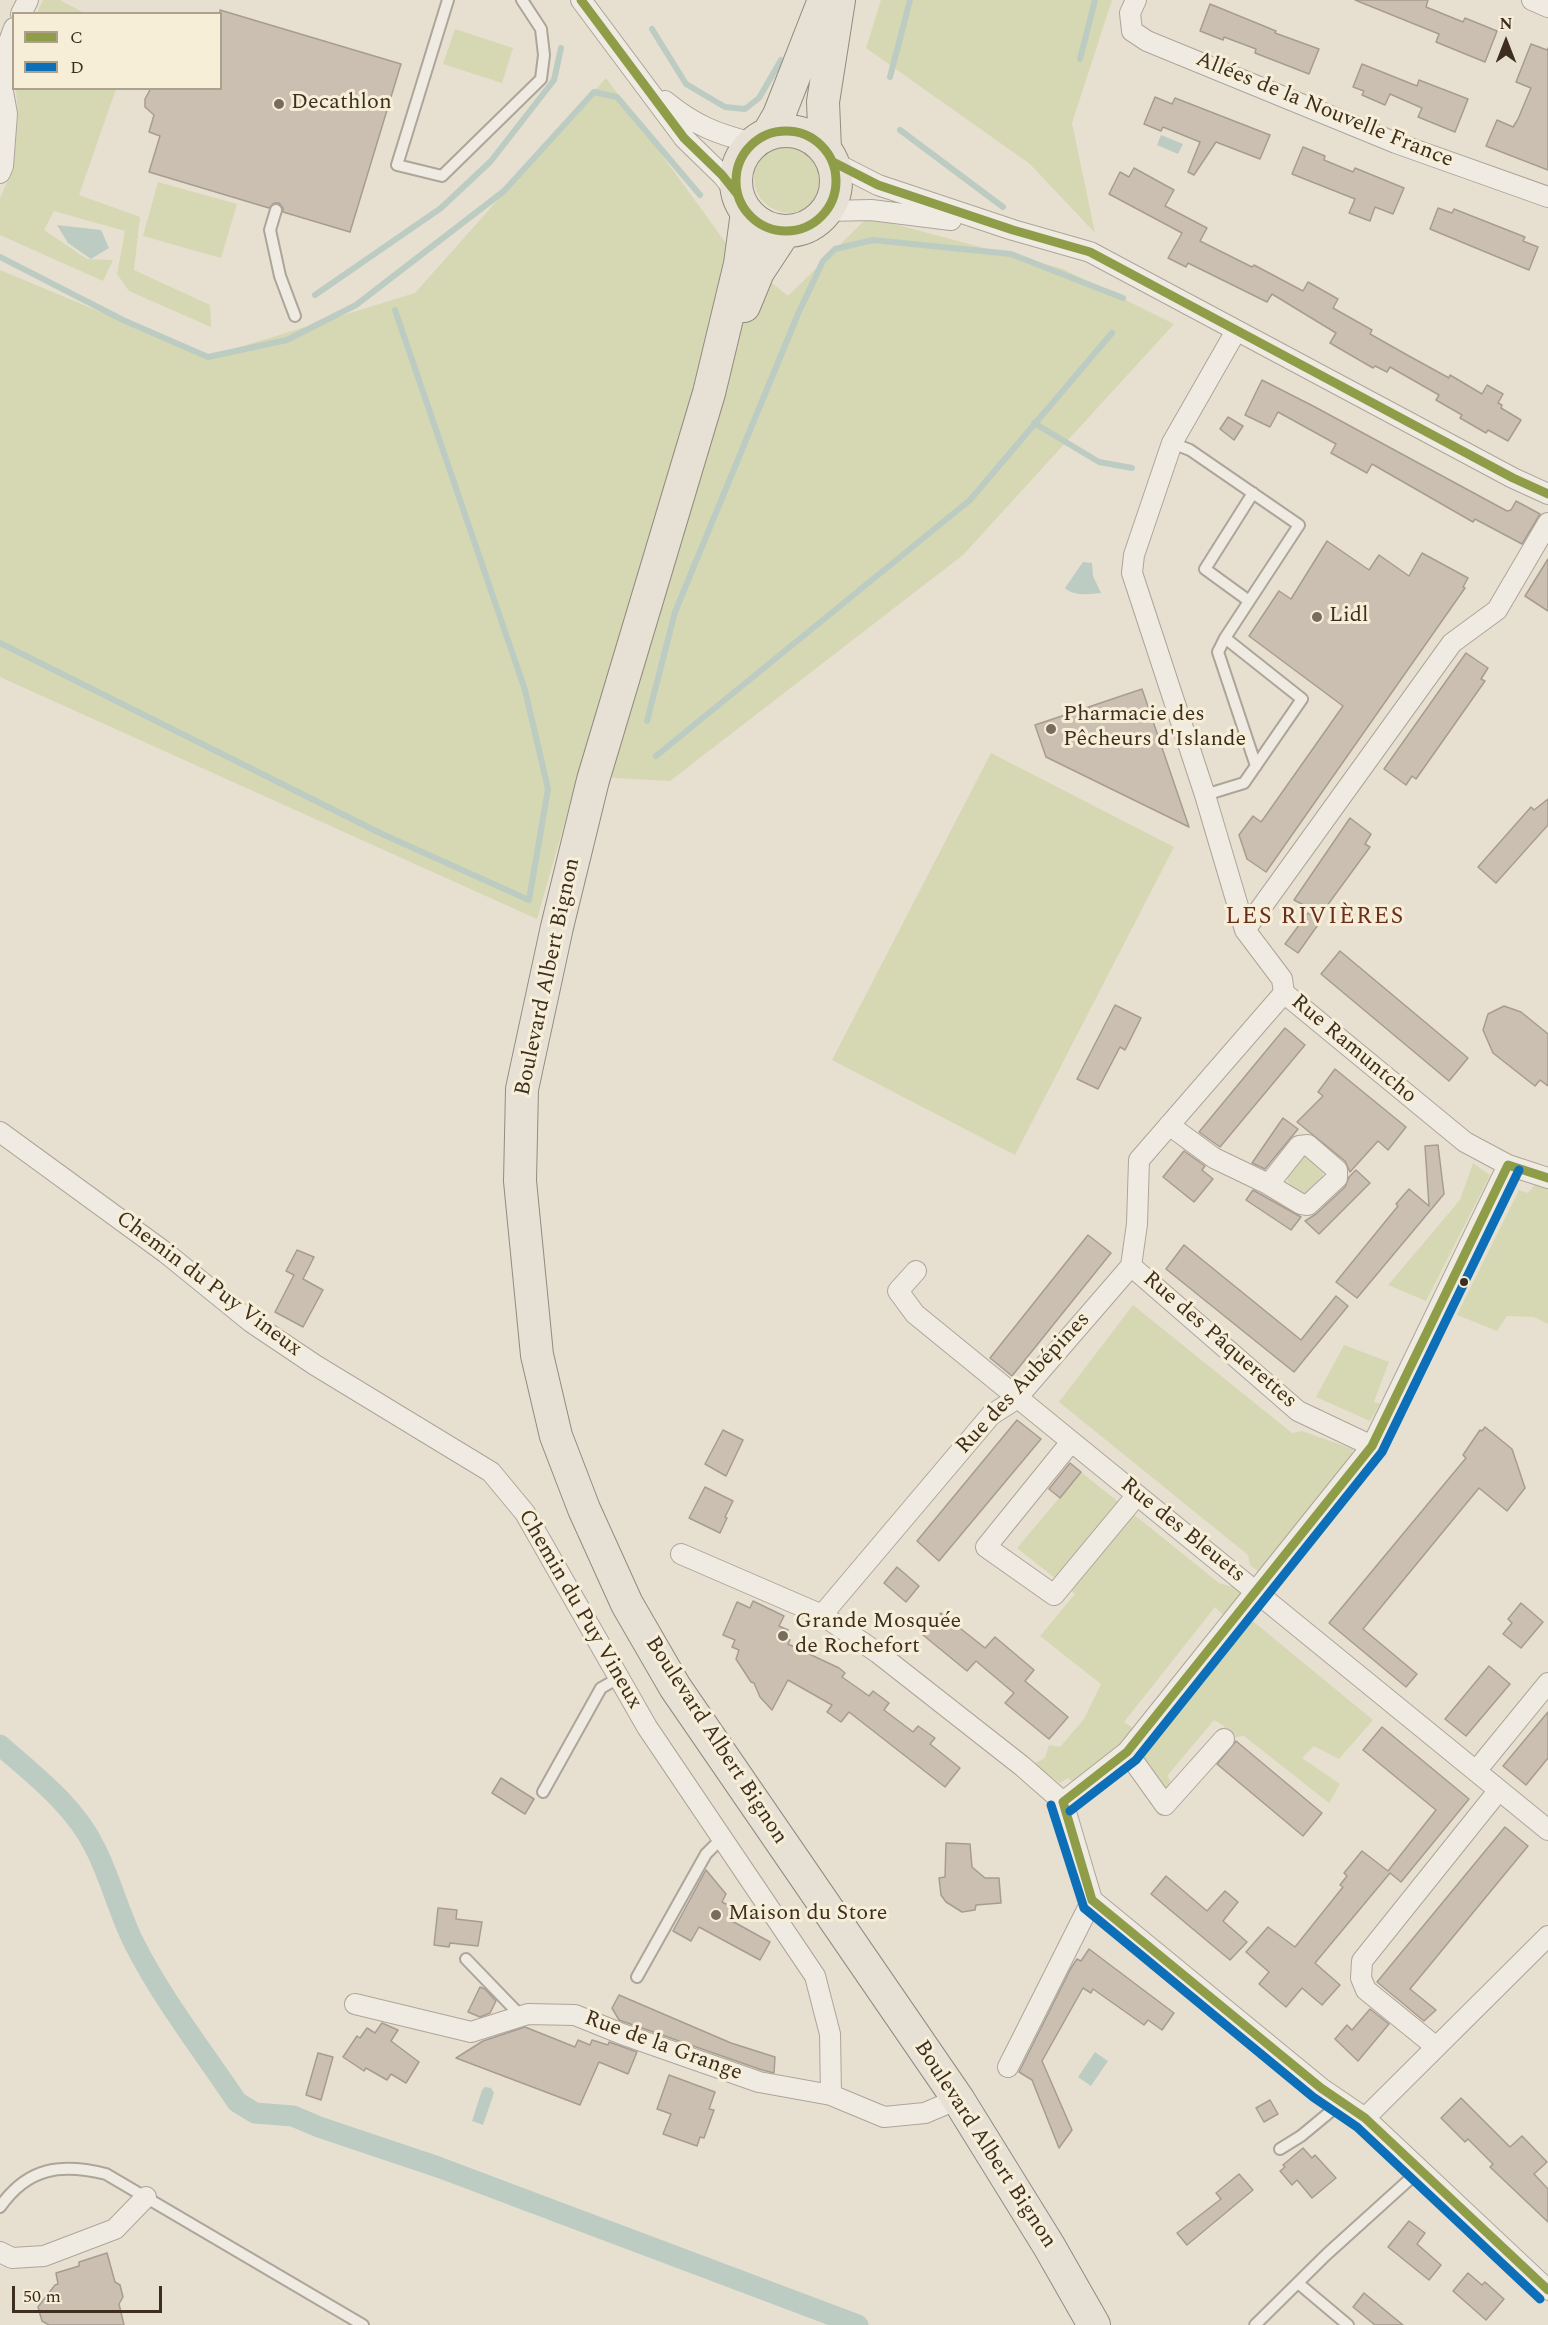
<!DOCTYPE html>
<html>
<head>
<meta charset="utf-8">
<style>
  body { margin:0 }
  #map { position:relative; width:1548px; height:2325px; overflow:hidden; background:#e7e0d1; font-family:Spectral,serif }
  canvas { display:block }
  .legend { position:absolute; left:12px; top:12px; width:210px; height:78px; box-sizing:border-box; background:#f7eed8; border:2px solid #ada18e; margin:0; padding:8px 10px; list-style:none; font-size:18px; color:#3d2e20 }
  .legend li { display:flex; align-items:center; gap:12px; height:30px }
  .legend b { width:30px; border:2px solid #ada18e }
  .north { position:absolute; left:1476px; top:12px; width:60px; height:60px; -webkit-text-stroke:4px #f7eed8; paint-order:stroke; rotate:0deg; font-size:16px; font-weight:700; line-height:24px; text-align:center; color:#3d2e20 }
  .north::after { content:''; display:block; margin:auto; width:21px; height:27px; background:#3d2e20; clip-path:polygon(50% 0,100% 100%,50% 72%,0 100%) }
  .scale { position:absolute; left:12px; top:2286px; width:150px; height:27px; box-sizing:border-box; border:3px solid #3d2e20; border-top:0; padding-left:8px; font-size:18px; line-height:21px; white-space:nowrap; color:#3d2e20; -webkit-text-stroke:4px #f7eed8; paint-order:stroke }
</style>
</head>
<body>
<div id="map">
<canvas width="1548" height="2325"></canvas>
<ul class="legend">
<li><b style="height:8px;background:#8f9c48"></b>C</li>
<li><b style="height:8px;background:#0c6fb8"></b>D</li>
</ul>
<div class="north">N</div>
<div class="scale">50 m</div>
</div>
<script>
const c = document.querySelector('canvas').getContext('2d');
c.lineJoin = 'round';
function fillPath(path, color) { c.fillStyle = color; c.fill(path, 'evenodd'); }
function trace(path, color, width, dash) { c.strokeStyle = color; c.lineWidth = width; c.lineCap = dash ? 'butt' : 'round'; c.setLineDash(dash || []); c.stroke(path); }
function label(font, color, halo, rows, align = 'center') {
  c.font = font + ' Spectral,serif'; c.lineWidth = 6; c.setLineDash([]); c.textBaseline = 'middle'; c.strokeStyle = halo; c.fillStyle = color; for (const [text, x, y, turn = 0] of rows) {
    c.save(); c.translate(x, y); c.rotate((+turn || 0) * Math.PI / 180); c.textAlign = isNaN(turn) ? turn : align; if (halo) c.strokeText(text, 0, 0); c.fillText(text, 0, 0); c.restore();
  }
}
fillPath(new Path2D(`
  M43 0H60L84 13H37Z
  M881 0H1112L1072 123 1095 233 1030 164 866 48Z
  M455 29 513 48 502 83 443 64Z
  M606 78 731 250 788 296 868 217 1063 269 1174 324 963 555 670 781 578 776 537 919 0 677V270L208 357 415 293Z
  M16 89H116L79 195 140 217 134 270 210 305 211 327 129 291 117 274 125 231 54 211 44 230 87 259 113 260 103 281 0 235V198L13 169 18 115Z
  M754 178a35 35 0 1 1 70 0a35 35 0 1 1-70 0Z
  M158 182 237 204 221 258 143 236Z
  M991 753 1174 847 1015 1155 832 1060Z
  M1302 1156H1306L1323 1173V1177L1306 1194C1297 1193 1288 1187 1287 1177Z
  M1473 1163 1490 1175 1426 1301 1388 1285 1460 1200Z
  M1535 1184 1548 1187V1324L1534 1317 1507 1316 1497 1331 1457 1315 1519 1190 1528 1193Z
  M1133 1305 1292 1433 1302 1431 1353 1449 1347 1477 1267 1578 1250 1565 1248 1555 1059 1402Z
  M1344 1345 1389 1362 1374 1402 1380 1404 1370 1421 1316 1397Z
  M1081 1472 1219 1583 1233 1587 1251 1598 1231 1623 1215 1607 1124 1722 1141 1733 1080 1788 1068 1778 1060 1783 1033 1764 1045 1758 1049 1745 1060 1747 1084 1719 1101 1684 1040 1636 1075 1594 1017 1548Z
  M1249 1618 1373 1720 1339 1759 1314 1746 1302 1758 1340 1784 1329 1803 1244 1736 1224 1739V1726L1214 1720 1167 1776 1178 1790 1167 1789 1139 1750Z`), '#d6d7b3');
fillPath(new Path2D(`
  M1161 135 1183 144 1178 154 1157 145Z
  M57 225 101 230 109 248 91 259 68 243Z
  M1083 562 1092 563 1093 576 1101 593C1089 594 1075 597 1065 588Z
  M1095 2052 1108 2061 1091 2086 1078 2077Z
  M485 2087 491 2088 494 2093 483 2125 472 2121 482 2090Z`), '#bcccc2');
trace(new Path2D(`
  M652 29 686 84 725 107 745 109 759 98 781 60
  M1080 59 1095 0
  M890 77 910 0
  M900 130 1003 207
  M0 257 123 320 208 357 287 340 356 305 504 191 594 92 617 97 700 195
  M315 295 441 208 491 161 554 80 561 48
  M1034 423 1099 462 1132 468
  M0 643 382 834 529 900 548 789 525 690 395 310
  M647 721 675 612 798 314 823 261 835 249 873 240 1011 254 1123 298
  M656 756 970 500 1112 333`), '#bcccc2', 6);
trace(new Path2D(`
  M0 1745C35 1776 74 1805 95 1848 111 1879 119 1914 135 1945 163 2000 203 2051 237 2102L255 2113 293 2116 319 2127 438 2167 858 2325`), '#bcccc2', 21);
const building = new Path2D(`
  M1355 0H1428L1426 7 1463 22 1465 18 1497 31 1485 62 1436 42 1439 34Z
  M1210 4 1276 31 1275 33 1319 49 1309 74 1255 53 1256 49 1224 37 1223 40 1200 31Z
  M220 10 401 64 350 232 283 212V208L279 203H274L269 208 149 172 160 136 149 132 154 115 145 107V99L151 88H220Z
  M1531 44 1547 50 1548 48V170L1486 146 1497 120 1513 127 1518 119 1531 88 1516 82Z
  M1362 64 1417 86 1419 80 1468 99 1455 132 1418 117 1422 108 1390 94 1385 105 1362 95 1364 91 1353 87Z
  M1155 97 1172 104 1175 98 1270 135 1260 159 1216 142 1194 175 1188 172 1200 142 1163 127 1161 131 1144 124Z
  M1303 147 1325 156 1324 160 1353 172 1355 168 1404 188 1393 214 1375 207 1370 221 1349 213 1355 199 1292 174Z
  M1134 168 1174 190 1165 206 1207 228 1200 241 1252 267 1254 265 1303 291 1308 282 1338 299 1333 308 1372 330 1370 334 1409 356 1449 378 1450 375 1482 394 1487 385 1503 394 1498 403 1502 405 1501 408 1521 420 1508 441 1488 430 1486 433 1460 418 1462 415 1436 400 1439 395 1390 367 1387 372 1375 366 1373 368 1330 343 1336 333 1272 294 1267 302 1188 263 1186 267 1168 258 1182 233 1109 194 1120 172 1129 177Z
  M1438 208 1452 213 1454 209 1525 237 1523 241 1538 247 1529 270 1430 229Z
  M1262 380 1315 407 1507 511 1511 510 1516 501 1540 514 1522 544 1475 519 1473 522 1372 464 1367 473 1331 453 1336 444 1278 412 1270 427 1245 415Z
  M1228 417 1243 426 1234 440 1220 429Z
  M1327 541 1369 570 1379 555 1409 576 1422 553 1468 578 1463 587 1465 588 1266 872 1247 859 1239 835 1253 816 1261 822 1264 818 1343 706 1249 636 1279 591 1291 599Z
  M1548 559V611L1525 596Z
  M1466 653 1488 668 1481 679 1485 681 1416 779 1412 776 1406 785 1384 769Z
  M1142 689 1189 827 1046 757 1035 725Z
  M1548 799V825L1496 883 1478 867 1531 807 1534 810Z
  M1350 818 1371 834 1365 844 1370 847 1321 914 1294 900Z
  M1308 913 1320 922 1298 953 1285 944Z
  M1340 951 1468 1058 1449 1081 1321 974Z
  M1115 1005 1141 1018 1125 1050 1120 1047 1098 1089 1077 1079Z
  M1504 1006 1521 1012 1548 1034V1086L1540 1080 1535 1086 1493 1053 1483 1030 1488 1014Z
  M1285 1028 1305 1045 1220 1147 1199 1132Z
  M1335 1069 1406 1127 1388 1150 1378 1141 1350 1172 1345 1161 1297 1122 1323 1096 1318 1092Z
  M1283 1118 1298 1129 1265 1169 1252 1163Z
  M1438 1145 1444 1194 1357 1298 1336 1282 1398 1206 1396 1204 1409 1189 1429 1206 1425 1146Z
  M1184 1151 1205 1166 1202 1170 1213 1179 1194 1202 1163 1177Z
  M1356 1170 1370 1183 1319 1234 1305 1221 1316 1214 1345 1187 1349 1177Z
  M1253 1190 1301 1217 1291 1230 1246 1200Z
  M1088 1235 1111 1253 1012 1376 990 1358Z
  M1184 1245 1301 1340 1336 1296 1348 1306 1294 1372 1166 1269Z
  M297 1250 314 1257 303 1279 323 1290 303 1327 275 1312 294 1275 286 1271Z
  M1017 1420 1041 1439 939 1561 917 1541Z
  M1485 1427 1512 1449 1525 1488 1507 1511 1479 1488 1363 1629 1417 1674 1406 1687 1329 1623 1466 1458 1463 1455 1480 1430 1482 1431Z
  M723 1430 743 1440 726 1476 705 1464Z
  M1070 1463 1081 1472 1060 1498 1049 1489Z
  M705 1487 733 1501 725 1517 727 1518 720 1533 689 1518Z
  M897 1567 919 1586 906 1602 884 1583Z
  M753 1601 784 1616 779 1626 788 1630 785 1638 790 1640 788 1644 839 1668 845 1673 842 1677 869 1696 873 1691 889 1703 884 1710 913 1732 918 1726 935 1738 930 1744 960 1768 945 1787 849 1712 841 1722 827 1712 832 1705 788 1680 772 1710 760 1697 754 1683 751 1682 736 1659 739 1650 732 1647 735 1640 723 1635 737 1602 750 1608Z
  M1521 1603 1543 1622 1521 1648 1503 1634 1512 1623 1508 1619Z
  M941 1613 985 1648 995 1637 1034 1670 1025 1681 1068 1717 1049 1739 1005 1703 1014 1693 976 1661 967 1671 923 1635Z
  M1489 1666 1510 1684 1466 1736 1445 1719Z
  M1548 1712V1758L1526 1785 1503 1766Z
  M1382 1727 1469 1799 1401 1882 1390 1873 1315 1963 1340 1985 1322 2005 1302 1988 1286 2007 1259 1984 1269 1972 1246 1952 1268 1927 1295 1947 1343 1887 1340 1885 1347 1876 1344 1873 1362 1851 1388 1871 1436 1810 1363 1750Z
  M1236 1741 1322 1813 1303 1836 1217 1764Z
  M501 1778 534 1799 525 1814 492 1793Z
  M1505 1827 1528 1846 1410 1989 1436 2010 1424 2021 1377 1982Z
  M946 1843 970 1844 972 1867 985 1878H999L1001 1903 976 1905 975 1910 962 1912 946 1902 941 1895 939 1878 945 1877Z
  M706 1870 726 1894 722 1902 738 1910 732 1921 770 1942 760 1960 699 1927 691 1941 673 1931Z
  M1166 1876 1207 1911 1225 1891 1238 1902 1223 1921 1247 1942 1230 1960 1151 1894Z
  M438 1908 457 1910 456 1919 482 1922 478 1946 450 1943 449 1947 434 1945Z
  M1089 1949 1174 2013 1162 2030 1148 2020 1144 2025 1093 1989 1091 1993 1083 1988 1042 2061 1072 2130 1059 2148 1032 2080 1019 2072 1071 1968 1077 1959 1081 1961Z
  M480 1987 485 1989 496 2001 490 2013 480 2017 468 2012Z
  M619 1995 731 2043 775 2057 774 2073 762 2070 619 2020 612 2008Z
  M1370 2009 1389 2024 1358 2061 1335 2039 1347 2025 1352 2030Z
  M382 2023 398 2030 391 2041 419 2062 406 2083 391 2074 387 2080 366 2068 364 2071 343 2057 357 2036 360 2038 367 2028 375 2033Z
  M525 2027 575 2047 578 2040 590 2045 592 2040 608 2045 609 2042 637 2052 628 2074 599 2062 580 2105 456 2058 483 2041Z
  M318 2053 333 2057 321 2100 306 2095Z
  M669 2075 715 2092 709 2109 714 2110 704 2138 700 2137 697 2146 663 2134 671 2114 657 2109Z
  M1461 2098 1510 2147 1522 2136 1547 2162 1534 2174 1548 2189V2222L1490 2167 1493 2164 1468 2139 1465 2142 1441 2118Z
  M1270 2100 1278 2114 1264 2122 1256 2108Z
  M1303 2148 1312 2158 1315 2155 1336 2178 1312 2198 1297 2180 1292 2185 1280 2171 1285 2167 1283 2165Z
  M1239 2174 1253 2190 1187 2245 1177 2233 1221 2199 1216 2193Z
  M1409 2221 1425 2233 1417 2244 1441 2265 1429 2280 1388 2247Z
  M107 2253 115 2282 120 2285 123 2297 119 2304 124 2325H49L42 2321 38 2307 55 2285 58 2284 56 2273 79 2266V2262Z
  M1468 2273 1482 2285 1485 2282 1504 2299 1486 2320 1453 2291Z
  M1364 2293 1403 2325H1375L1353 2307Z`);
fillPath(building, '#cbbfb2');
trace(building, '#a89c90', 1.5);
const service = new Path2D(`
  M448 0 397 165 442 176 541 79 544 55 541 29 522 0
  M276 210 270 230 280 276 295 316
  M1172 443 1190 450 1299 525 1225 638 1302 699 1244 783 1205 795
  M1249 601 1205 569 1253 493
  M1225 638 1218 652 1256 766
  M543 1792 601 1688 619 1678
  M466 1959 521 2016
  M637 1977 706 1854 722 1838
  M1280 2149 1301 2136 1342 2102
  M0 2207C28 2167 61 2163 106 2174L363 2325
  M1298 2283 1348 2325
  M1255 2325 1327 2254 1421 2169`);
const minor = new Path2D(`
  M581 0 684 138 722 175 738 195
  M1136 0 1130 13 1132 31 1147 41 1396 143 1548 197
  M1532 0 1548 7
  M21 14 28 0
  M665 101C694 125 717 134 753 143
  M833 162 878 185 1013 230 1090 252 1513 478 1548 494
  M0 173 3 166 7 114 2 86 3 58 14 28
  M826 211 871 210 951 220
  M1236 331 1172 443 1134 555 1132 573 1205 795 1245 930 1282 979 1284 993 1465 1142 1508 1165 1548 1178
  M1245 930 1452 643 1497 610 1548 523
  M1169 1125 1214 1158 1266 1183 1301 1204 1308 1205 1337 1178V1170L1308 1145 1299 1146 1269 1184
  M0 1132 166 1253 251 1322 315 1365 491 1472 525 1513 647 1727 815 1976 830 2034 831 2095
  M1131 1266 1298 1411 1372 1446
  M916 1271 898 1291 915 1314 1548 1830
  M1071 1442 986 1547 1054 1595 1137 1495
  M681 1554 822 1615 878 1653 1022 1766 1063 1802 1092 1900 1321 2088 1365 2118 1548 2290
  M822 1615 991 1415 1016 1399 1131 1266 1137 1224 1139 1160 1284 993
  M1127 1752 1165 1805 1224 1739
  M1476 1771 1548 1683
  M1063 1802 1127 1752 1372 1446 1508 1165
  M355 2004 471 2032 528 2014 575 2015 622 2034 759 2082 831 2095 884 2117 925 2113 958 2099
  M1435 2046 1366 1990 1361 1978 1362 1961 1499 1790
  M1008 2067 1092 1900
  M1365 2118 1548 1936
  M0 2252 12 2258 44 2256 115 2229 146 2197`);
const primary = new Path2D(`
  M736 181a50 50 0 1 1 100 0a50 50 0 1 1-100 0Z
  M768 134 779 115 824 0
  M825 149 823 102 839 0
  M747 212 740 264 709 393 593 780 557 927 522 1089 520 1181 537 1355 556 1436 584 1509 627 1604 675 1687 958 2099 1049 2246 1094 2325
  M744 306 758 272 785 231`);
trace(service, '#ada599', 14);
trace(minor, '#ada599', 22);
trace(primary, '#928b80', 34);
trace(service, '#efebe3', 10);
trace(minor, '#efebe3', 20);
trace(primary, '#e6e1d4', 32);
trace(new Path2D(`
  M581 0 684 138 722 175 738 195
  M736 181a50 50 0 1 1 100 0a50 50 0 1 1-100 0Z
  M833 162 878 185 1013 230 1090 252 1513 478 1548 494
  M1548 1178 1508 1165 1372 1446 1127 1752 1063 1802 1092 1900 1321 2088 1365 2118 1548 2290`), '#8f9c48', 9);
trace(new Path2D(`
  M1051 1805 1084 1908 1313 2097 1357 2127 1540 2299
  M1070 1811 1136 1760 1382 1452 1519 1170`), '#0c6fb8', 9);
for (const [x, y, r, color] of [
  [279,104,6,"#786c5e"],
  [1317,617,6,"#786c5e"],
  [1051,729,6,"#786c5e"],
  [1464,1282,5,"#3d2e20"],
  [783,1636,6,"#786c5e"],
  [716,1915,6,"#786c5e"]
]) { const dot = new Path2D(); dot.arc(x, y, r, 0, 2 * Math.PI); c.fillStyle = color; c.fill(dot); trace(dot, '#f7eed8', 2); }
label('22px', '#3d2e20', '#f7eed8', [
  ["Decathlon",291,104],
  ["Lidl",1329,617],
  ["Pharmacie des",1063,716],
  ["Pêcheurs d'Islande",1063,741],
  ["Grande Mosquée",795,1623],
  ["de Rochefort",795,1648],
  ["Maison du Store",728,1915]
], 'left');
label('22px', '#3d2e20', '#f7eed8', [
  ["Allées de la Nouvelle France",1324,111,22],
  ["Boulevard Albert Bignon",549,977,-78],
  ["Rue Ramuntcho",1353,1050,40],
  ["Chemin du Puy Vineux",208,1285,37],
  ["Rue des Pâquerettes",1219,1341,41],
  ["Rue des Aubépines",1024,1384,-47],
  ["Rue des Bleuets",1182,1531,39],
  ["Chemin du Puy Vineux",579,1610,60],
  ["Boulevard Albert Bignon",715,1741,57],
  ["Rue de la Grange",663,2047,20],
  ["Boulevard Albert Bignon",984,2145,57]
]);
c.letterSpacing = '1.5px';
label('24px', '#6b2e1e', '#f7eed8', [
  ["LES RIVIÈRES",1315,918]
]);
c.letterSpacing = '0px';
</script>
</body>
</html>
